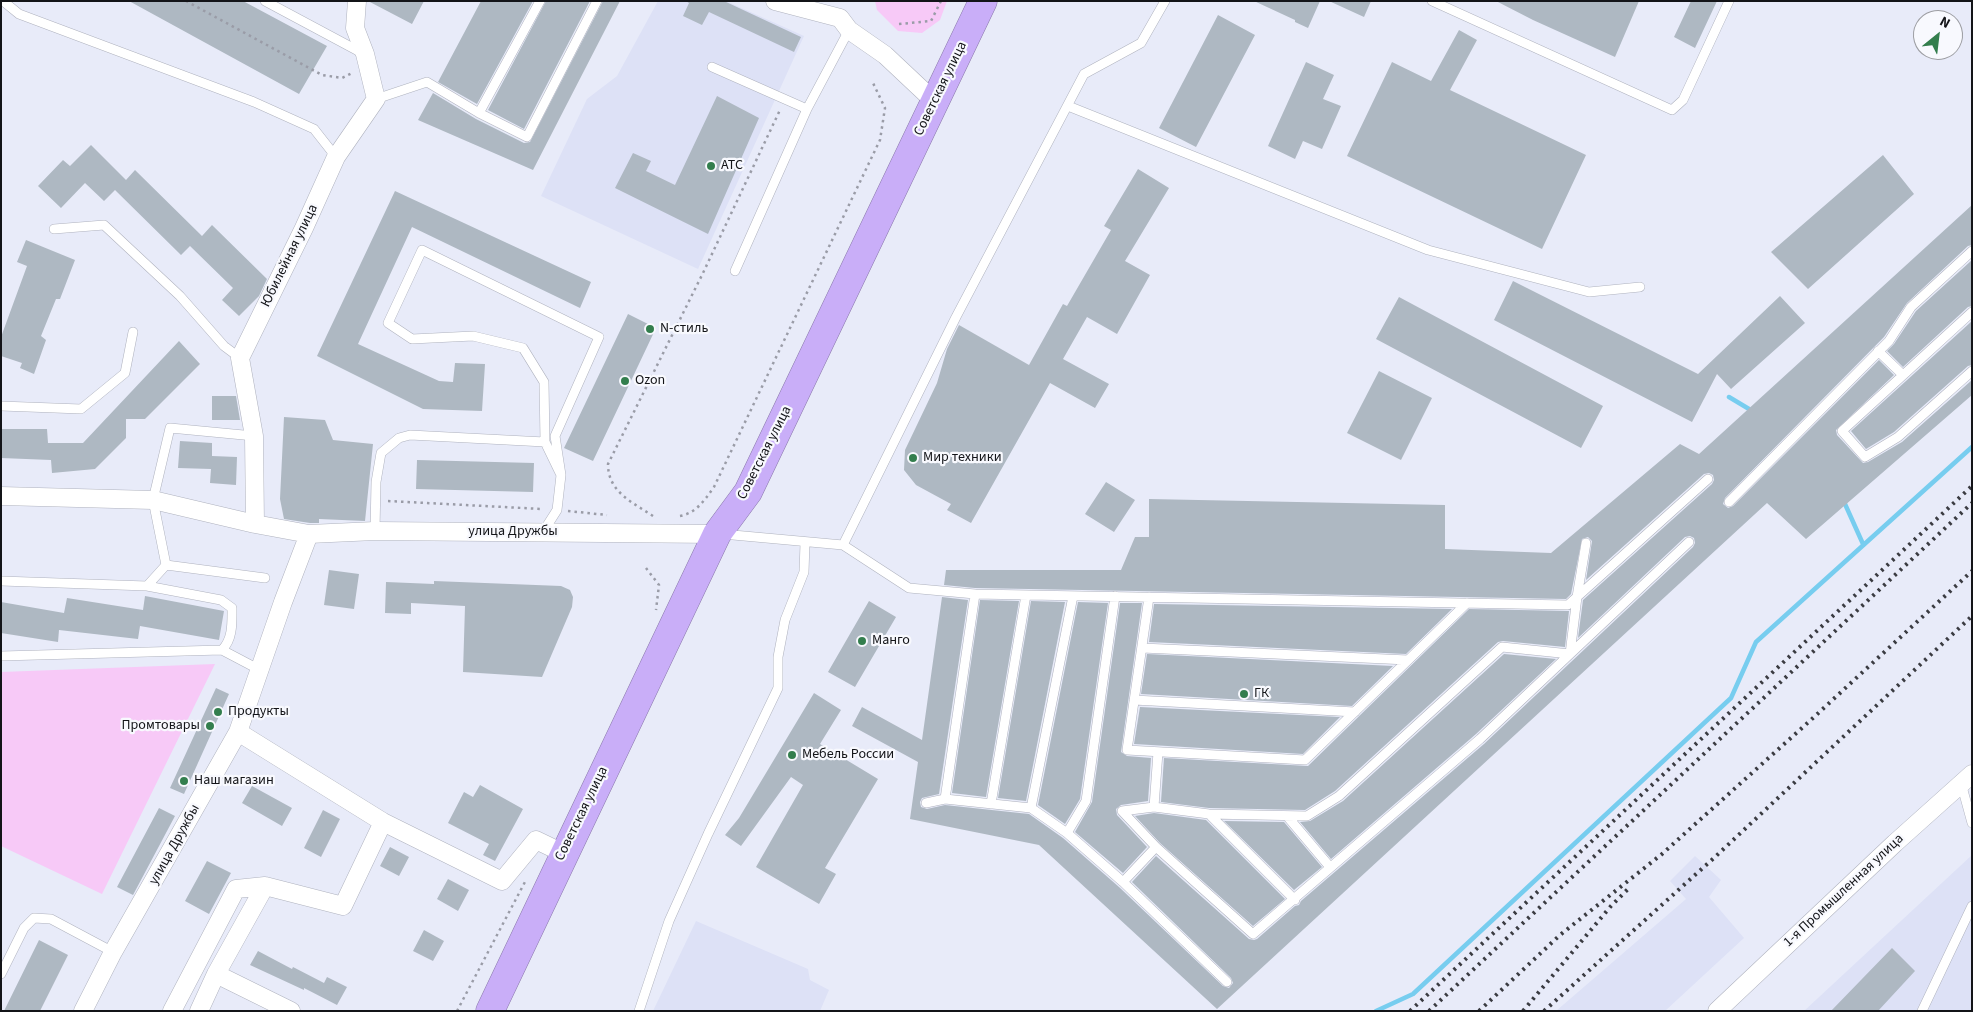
<!DOCTYPE html>
<html>
<head>
<meta charset="utf-8">
<style>
  body { margin:0 }
  #map { position:relative; width:1973px; height:1012px; overflow:hidden; background:#e8ebf9; font-family:"Source Sans 3",sans-serif }
  canvas { display:block }
  .frame { position:absolute; inset:0; border:2px solid #131418; pointer-events:none }
  .north { position:absolute; left:1913px; top:10px; width:50px; height:50px; box-sizing:border-box; background:#f8f9fe; border:1px solid #9c9da2; border-radius:50%; rotate:29deg; font-size:14px; font-weight:700; line-height:20px; text-align:center; color:#131418 }
  .north::after { content:''; display:block; margin:auto; width:18px; height:22px; background:#337e4d; clip-path:polygon(50% 0,100% 100%,50% 72%,0 100%) }
</style>
</head>
<body>
<div id="map">
<canvas width="1973" height="1012"></canvas>
<div class="frame"></div>
<div class="north">N</div>
</div>
<script>
const c = document.querySelector('canvas').getContext('2d');
c.lineJoin = 'round';
function fillPath(path, color) { c.fillStyle = color; c.fill(path, 'evenodd'); }
function trace(path, color, width, dash) { c.strokeStyle = color; c.lineWidth = width; c.lineCap = dash ? 'butt' : 'round'; c.setLineDash(dash || []); c.stroke(path); }
function label(font, color, halo, rows, align = 'center') {
  c.font = font + ' "Source Sans 3",sans-serif'; c.lineWidth = 4.5; c.setLineDash([]); c.textBaseline = 'middle'; c.strokeStyle = halo; c.fillStyle = color; for (const [text, x, y, turn = 0] of rows) {
    c.save(); c.translate(x, y); c.rotate((+turn || 0) * Math.PI / 180); c.textAlign = isNaN(turn) ? turn : align; if (halo) c.strokeText(text, 0, 0); c.fillText(text, 0, 0); c.restore();
  }
}
fillPath(new Path2D(`
  M658 1H726L804 36 698 269 541 196 587 99 617 76Z
  M1972 855V1011H1804Z
  M1695 856 1721 880 1709 897 1744 938 1665 1011H1556L1686 899 1670 881Z
  M696 921 808 969 810 980 829 990 820 1011H653Z`), '#dde1f6');
fillPath(new Path2D(`
  M875 1H947L940 20 922 33 898 31 877 10Z
  M215 664 102 894 1 846V672Z`), '#f7c9f7');
trace(new Path2D(`
  M1729 397 1749 409
  M1845 504 1863 544
  M1376 1011 1413 994 1731 698 1756 642 1972 447`), '#77cdef', 4.5);
fillPath(new Path2D(`
  M129 1H243L327 46 299 94Z
  M368 1H424L412 24Z
  M481 1H533L477 104 438 82Z
  M546 1H590L524 129 488 110Z
  M603 1H620L533 170 418 120 433 93 476 119 524 143 530 142Z
  M686 1H724L801 37 794 52 709 12 702 25 683 16 689 3Z
  M1254 1H1320L1308 28 1295 22V20Z
  M1329 1H1371L1364 17Z
  M1496 1H1639L1615 57 1533 20Z
  M1691 1H1717L1695 48 1674 37Z
  M1218 15 1255 35 1196 147 1159 128Z
  M1459 30 1477 40 1450 90 1586 155 1542 249 1347 156 1392 62 1431 81Z
  M1306 62 1334 75 1323 99 1341 106 1322 149 1303 141 1295 159 1268 146Z
  M717 96 759 118 708 234 615 188 633 153 651 161 646 171 675 185Z
  M91 145 126 180 135 170 202 236 212 225 267 279 259 296 239 316 222 300 233 288 190 246 181 255 115 190 104 201 85 183 61 208 38 186 63 160 70 166Z
  M1883 155 1914 194 1808 289 1771 252Z
  M1138 169 1169 188 1125 261 1150 275 1117 334 1087 317 1063 359 1109 384 1095 408 1050 383 971 523 947 510 951 504 916 485 904 470 905 450 937 383 947 349 959 325 1029 365 1063 304 1067 306 1111 230 1104 226Z
  M395 191 591 282 580 308 412 227 358 344 439 381 453 382 455 363 485 364 482 411 423 409 317 356Z
  M1972 205V245L1968 246 1907 303 1884 337 1725 498 1723 504 1728 508 1733 506 1879 360 1894 375 1836 430 1837 435 1863 463 1868 462 1902 442 1972 380V395L1806 539 1767 503 1217 1009 1039 845 910 819 918 762 852 726 862 707 922 740 942 597 968 600 939 794 922 798 920 802 921 807 927 809 945 805 1029 814 1063 838 1119 887 1223 986 1229 988 1233 983 1231 978 1132 882 1156 856 1249 939 1254 940 1257 939 1295 906 1299 905 1301 901 1484 744 1693 547 1695 543 1694 538 1690 536 1685 537 1578 638 1583 600 1712 484 1714 480 1713 475 1709 473 1704 474 1586 580 1592 541 1588 537 1582 539 1571 594 1566 599 975 588 944 585 946 570H1121L1135 537H1149V499L1445 505V549L1551 553 1680 444 1699 454Z
  M26 240 75 260 60 299H56L41 336 46 340 34 374 20 368 22 363 1 356V337L27 266 17 262Z
  M1972 260V306L1968 307 1903 367 1887 351 1894 344 1916 311Z
  M1513 281 1698 374 1780 296 1805 323 1731 389 1717 374 1692 422 1494 320Z
  M1399 297 1603 406 1581 448 1376 339Z
  M628 314 656 328 593 461 564 448Z
  M1972 321V365L1968 366 1894 432 1866 449 1851 431Z
  M179 341 200 364 145 419H126V438L95 469 52 473 51 460 1 458V429H47L48 443H83Z
  M1379 371 1432 398 1401 460 1347 433Z
  M212 396H236L240 420H212Z
  M284 417 325 420 333 440 373 444 365 521 319 519V523H310L284 519 280 499Z
  M180 441 212 443V456L237 457 236 485 210 483 211 469 178 468Z
  M417 460 534 463 533 492 416 489Z
  M1106 482 1135 500 1114 532 1085 514Z
  M329 570 359 574 354 609 324 605Z
  M434 581 561 586 570 590 573 597 572 607 542 677 463 672 465 606 411 603V614L385 613 386 582 434 584Z
  M145 596 224 611 219 640 140 626 138 639 59 630 58 642 1 633V602L64 613 67 598 143 610Z
  M980 600 1019 601 986 797 952 793Z
  M869 601 896 617 855 687 828 672Z
  M1031 601 1065 602 1026 801 998 798Z
  M1078 602 1108 603 1080 799 1065 824 1038 805Z
  M1120 603H1142L1121 752 1127 756 1151 758 1148 801 1121 805 1116 809 1117 815 1147 847 1123 873 1075 832 1092 802Z
  M1154 604 1452 609 1406 654 1149 642Z
  M1469 609 1569 611 1565 647 1503 641 1498 642 1335 791 1305 810 1209 808 1161 802 1164 758 1308 766Z
  M1147 654 1393 666 1352 706 1141 694Z
  M1504 654 1556 659 1476 734 1331 859 1300 822 1310 821 1343 801Z
  M216 688 229 694 184 794 170 788Z
  M814 693 841 710 820 744 878 779 825 868 836 874 819 904 756 867 803 785 791 777 741 846 725 835 739 818Z
  M1140 707 1340 717 1303 754 1134 744Z
  M480 785 523 809 495 861 483 855 489 844 448 823 464 792 473 797Z
  M252 786 292 808 282 826 242 803Z
  M159 808 175 816 133 895 117 887Z
  M323 810 340 819 321 857 304 848Z
  M1154 813 1206 820 1285 899 1253 926 1160 843 1135 816Z
  M1224 821 1284 822 1322 867 1294 890Z
  M390 847 409 857 399 876 380 866Z
  M207 861 231 873 209 914 185 901Z
  M448 879 469 890 458 911 437 899Z
  M424 930 444 941 433 961 413 951Z
  M39 940 68 955 40 1011H4Z
  M1892 948 1915 971 1878 1011H1831Z
  M258 951 292 969 293 967 324 983 327 977 347 987 337 1005 304 988V990L250 965Z`), '#aeb8c2');
const lane = new Path2D(`
  M3 1 19 14 254 102 314 129 336 157
  M265 1 364 54
  M1432 1 1672 110 1683 100 1729 1
  M712 67 807 109
  M376 99 427 82 479 113 527 137 597 1
  M1068 106 1428 250 1589 292 1640 287
  M479 113 540 1
  M54 229 104 225 180 296 224 346 240 358
  M735 271 807 109 849 30
  M1972 312 1842 431 1865 457 1898 437 1972 371
  M1878 351 1903 375
  M1 406 81 409 125 373 133 332
  M1729 502 1889 341 1911 307 1972 251
  M375 531 376 482 381 453 399 438 410 435 545 442
  M543 532 557 510 561 475 555 436 599 337 422 250 388 323 412 339 473 336 523 348 544 382 545 442 561 475
  M722 534 843 545 956 317 1084 74 1141 43 1165 1
  M1586 543 1577 597 1570 654 1480 739 1253 934 1156 847 1122 811 1154 807 1209 814 1307 816 1339 796 1502 647 1570 654 1689 542
  M843 545 909 588 975 594 1568 605 1708 479
  M166 565 265 578
  M1 581 147 586 166 565 153 500 170 428 254 436
  M147 586 221 600 232 608C232 623 233 639 222 650
  M1149 597 1127 750 1305 760 1467 603
  M1142 648 1408 660
  M1 656 222 650 260 670
  M1134 700 1355 712
  M1961 783 1972 823
  M945 799 975 594
  M926 803 945 799 1031 808 1067 833 1123 882 1227 982
  M991 804 1026 595
  M1154 807 1158 752
  M1031 808 1073 596
  M1209 814 1295 900
  M1287 816 1330 867
  M1067 833 1086 801 1115 596
  M1123 882 1156 847
  M1 974 24 928 34 918 51 919 113 952
  M639 1011 669 921 708 834 778 688V657L785 620 804 572 805 543
  M1922 1011 1972 906`);
const street = new Path2D(`
  M775 1 840 18 849 30 885 55 935 102
  M1 496 153 500 255 524 309 534 375 531 717 534
  M255 524 254 436 240 358 304 228 336 157 376 99 365 54 355 28 357 1
  M238 732 383 822 502 881 536 840 563 853
  M216 974 291 1011
  M83 1011 113 952 238 732 283 602 309 534
  M172 1011 236 889 265 886
  M199 1011 216 974 265 886 343 906 383 822
  M1717 1011 1895 843 1972 774`);
const highway = new Path2D(`
  M490 1011 717 534 748 492 983 1`);
trace(lane, '#afb2be', 10);
trace(street, '#afb2be', 19);
trace(highway, '#8978aa', 29);
trace(new Path2D(`
  M186 1 322 75 342 78 354 72
  M899 24 931 21 941 1
  M388 501 542 509
  M568 511 607 515
  M653 516C632 502 608 492 608 464L703 273 780 110
  M680 516C696 513 704 501 714 487L880 140 885 108 873 83
  M646 568 659 585 656 610
  M457 1011 526 880`), '#9a9ca7', 2.5, [2.5, 4]);
trace(lane, '#fff', 9);
trace(street, '#fff', 18);
trace(highway, '#c9aef8', 28);
trace(new Path2D(`
  M1410 1011 1972 486
  M1429 1011 1972 503
  M1479 1011 1560 935 1662 854 1813 718 1972 571
  M1523 1011 1611 906 1629 888
  M1544 1011 1715 857 1972 616`), '#3a3b41', 4, [2.5, 5]);
for (const [x, y, r, color] of [
  [711,166,5,"#337e4d"],
  [650,329,5,"#337e4d"],
  [625,381,5,"#337e4d"],
  [913,458,5,"#337e4d"],
  [862,641,5,"#337e4d"],
  [1244,694,5,"#337e4d"],
  [218,712,5,"#337e4d"],
  [210,726,5,"#337e4d"],
  [792,755,5,"#337e4d"],
  [184,781,5,"#337e4d"]
]) { const dot = new Path2D(); dot.arc(x, y, r, 0, 2 * Math.PI); c.fillStyle = color; c.fill(dot); trace(dot, '#f8f9fe', 2); }
label('14px', '#131418', '#f8f9fe', [
  ["Советская улица",941,89,-64],
  ["Юбилейная улица",290,256,-64],
  ["Советская улица",765,453,-63],
  ["улица Дружбы",513,532],
  ["Советская улица",582,814,-64],
  ["улица Дружбы",175,845,-61],
  ["1-я Промышленная улица",1844,891,-43]
]);
label('14px', '#131418', '#f8f9fe', [
  ["АТС",721,166],
  ["N-стиль",660,329],
  ["Ozon",635,381],
  ["Мир техники",923,458],
  ["Манго",872,641],
  ["ГК",1254,694],
  ["Продукты",228,712],
  ["Промтовары",200,726,"right"],
  ["Мебель России",802,755],
  ["Наш магазин",194,781]
], 'left');
</script>
</body>
</html>
